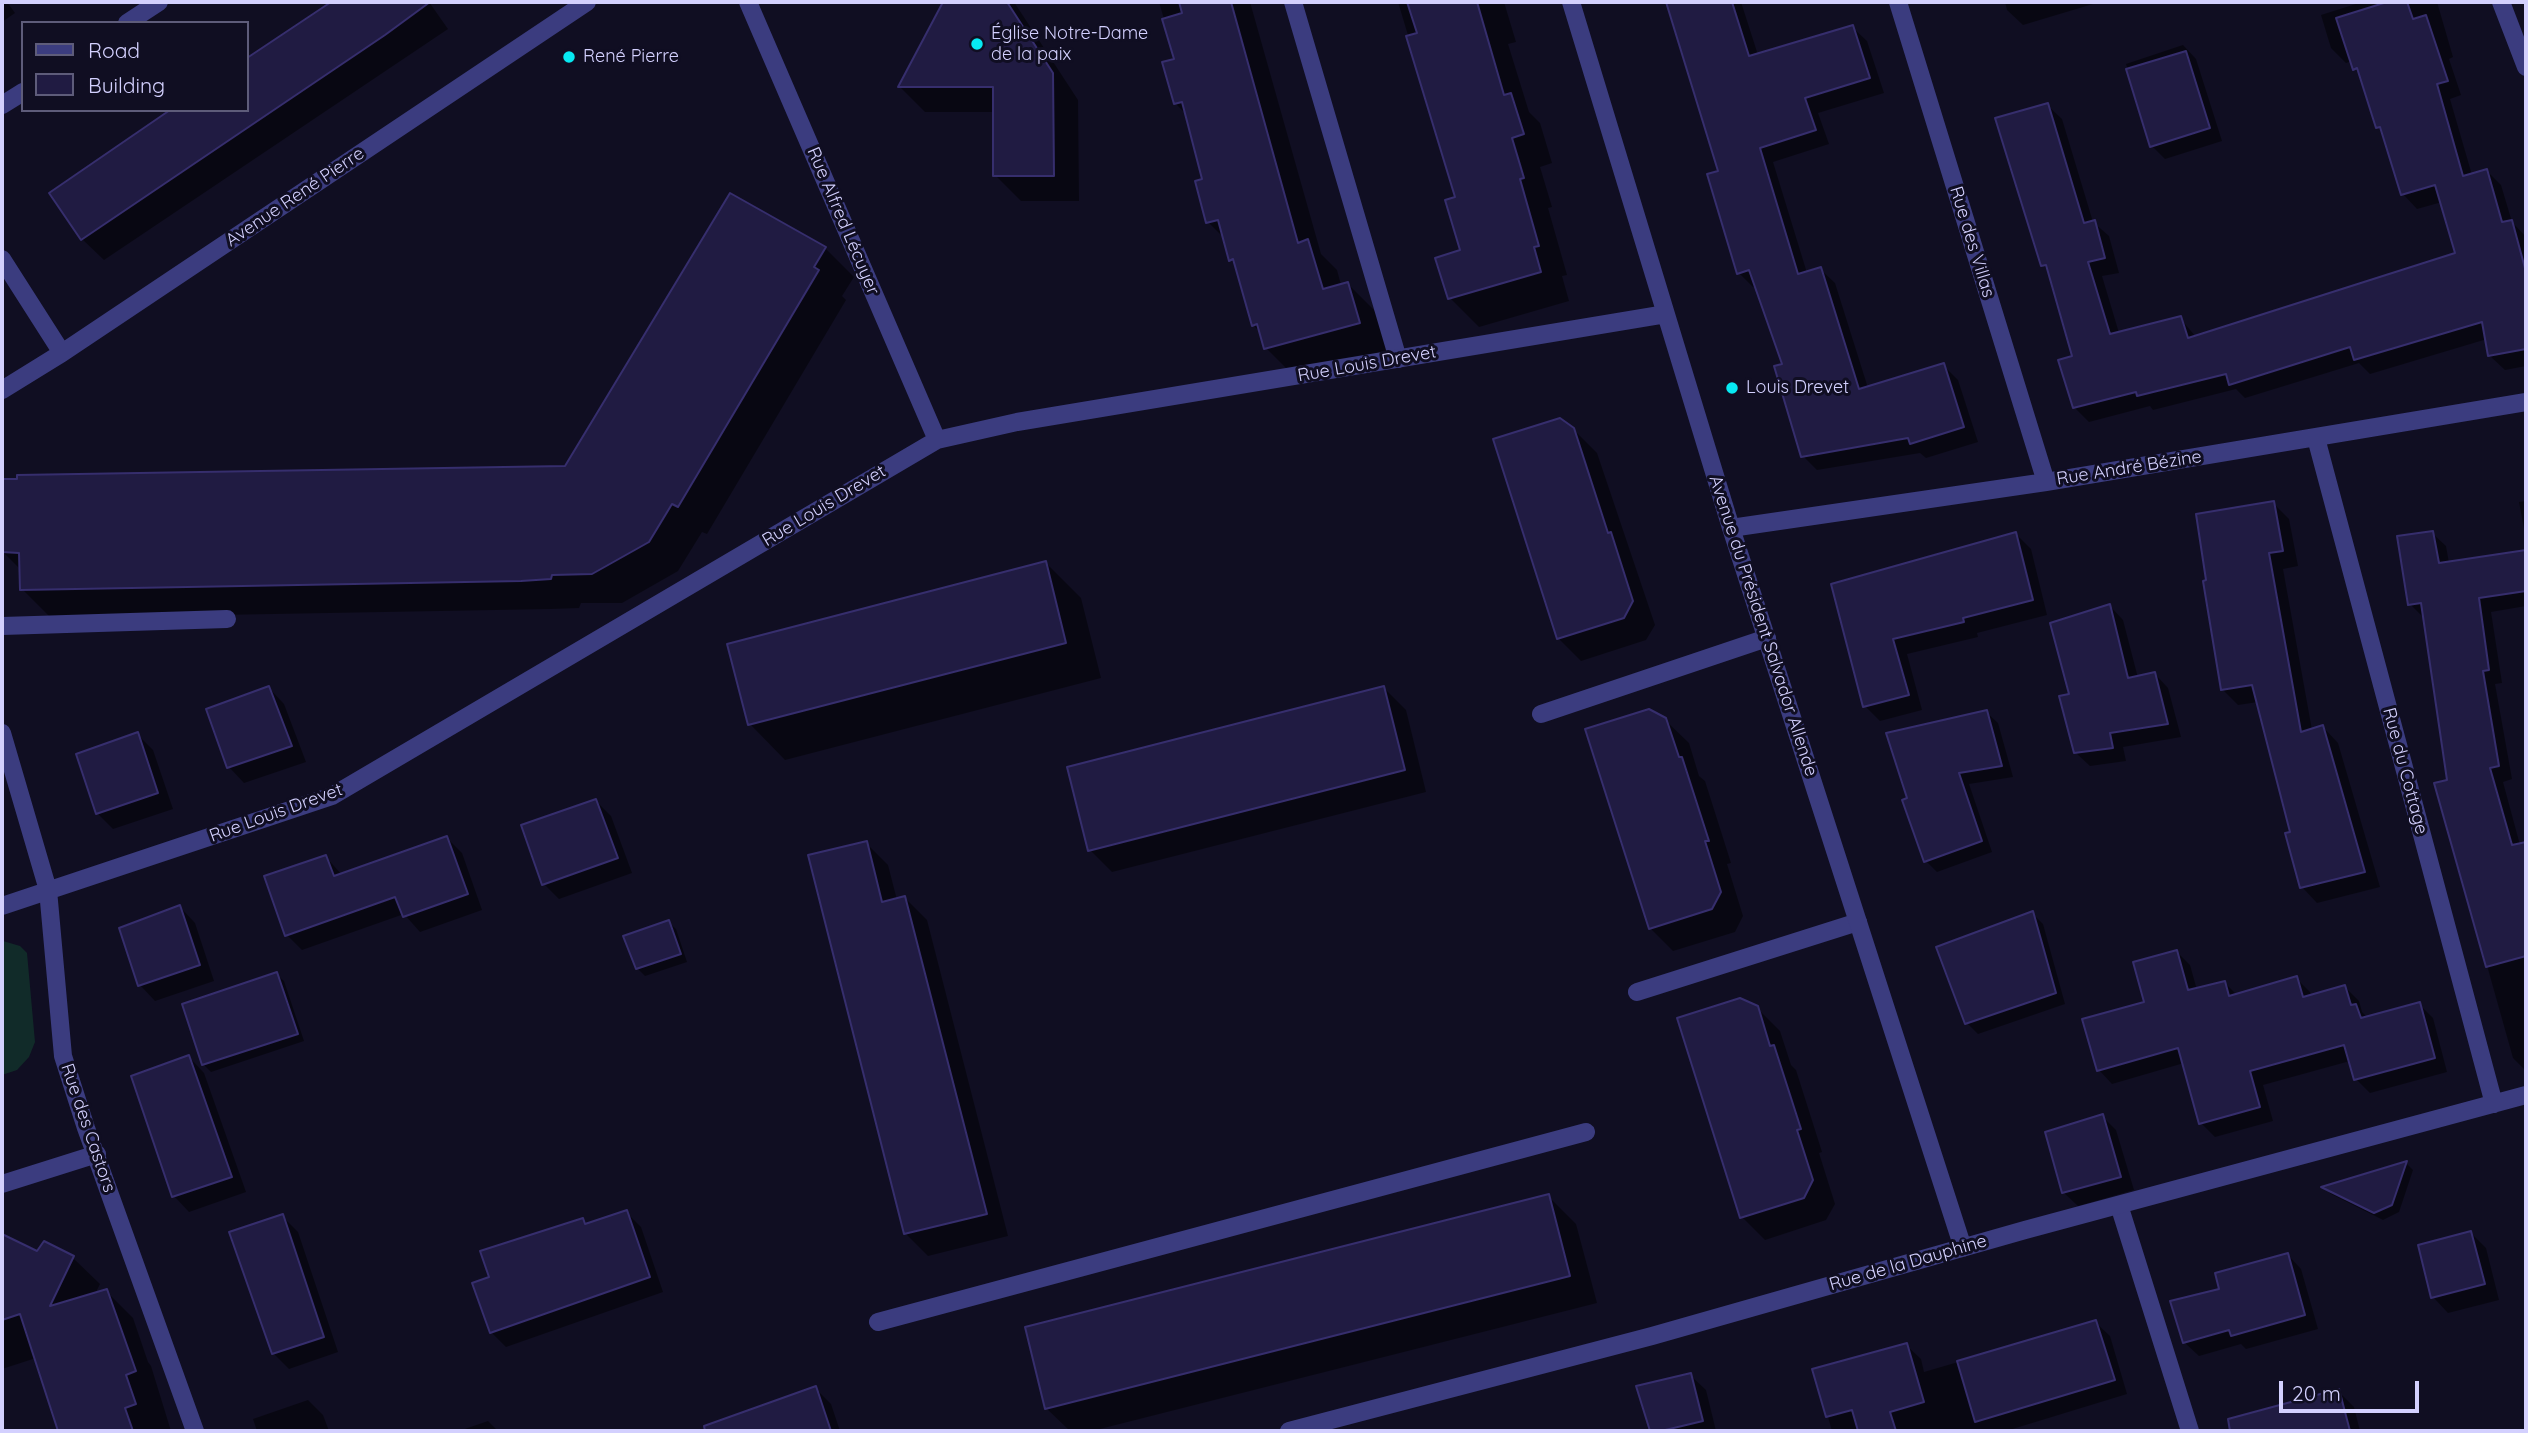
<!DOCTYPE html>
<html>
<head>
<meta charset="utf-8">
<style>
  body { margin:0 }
  #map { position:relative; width:2528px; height:1433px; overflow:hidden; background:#100e22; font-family:Quicksand,sans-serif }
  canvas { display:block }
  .frame { position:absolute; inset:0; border:4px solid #d3d0fe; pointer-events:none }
  .legend { position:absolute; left:21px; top:21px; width:228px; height:91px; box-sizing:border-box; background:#100e22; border:2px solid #5e5c7a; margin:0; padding:9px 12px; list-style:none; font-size:21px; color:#d3d0fe }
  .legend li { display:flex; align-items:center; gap:14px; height:35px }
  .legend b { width:35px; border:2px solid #5e5c7a }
  .scale { position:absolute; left:2279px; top:1381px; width:140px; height:32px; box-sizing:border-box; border:4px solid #d3d0fe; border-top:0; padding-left:9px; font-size:21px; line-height:24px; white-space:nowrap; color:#d3d0fe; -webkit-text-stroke:5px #100e22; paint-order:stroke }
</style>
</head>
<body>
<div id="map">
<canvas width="2528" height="1433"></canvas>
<div class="frame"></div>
<ul class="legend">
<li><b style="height:9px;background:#3b3c7f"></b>Road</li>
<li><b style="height:19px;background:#201b42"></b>Building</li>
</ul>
<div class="scale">20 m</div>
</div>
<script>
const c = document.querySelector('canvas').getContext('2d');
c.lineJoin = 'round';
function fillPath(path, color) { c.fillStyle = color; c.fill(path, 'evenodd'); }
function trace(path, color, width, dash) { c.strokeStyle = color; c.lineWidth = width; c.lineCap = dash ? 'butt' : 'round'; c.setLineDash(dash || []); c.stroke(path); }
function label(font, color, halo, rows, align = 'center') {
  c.font = font + ' Quicksand,sans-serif'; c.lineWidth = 6; c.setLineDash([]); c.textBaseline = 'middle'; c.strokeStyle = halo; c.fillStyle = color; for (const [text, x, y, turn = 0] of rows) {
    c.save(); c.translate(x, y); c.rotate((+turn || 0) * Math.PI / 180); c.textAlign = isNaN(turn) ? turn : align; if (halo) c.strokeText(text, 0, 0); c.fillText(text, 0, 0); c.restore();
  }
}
fillPath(new Path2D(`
  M3 941 20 946 27 953 35 1042 29 1057 17 1070 2 1075Z`), '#112b29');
fillPath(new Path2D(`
  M2 2H7L15 13 2 22Z
  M335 2H429L448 29 104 260 82 239 247 110V61Z
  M945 2H1014L1078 100 1079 201H1021L995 175V112H925L900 87Z
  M1159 2H1250L1321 254 1337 270 1341 285 1348 284 1377 313 1388 352 1295 377 1266 348 1261 333 1253 325 1237 266 1231 260 1225 239 1208 222 1204 181 1187 115 1175 103 1176 60Z
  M1398 2H1504L1516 42 1508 44 1529 112 1540 123 1552 163 1540 167 1552 207 1548 208 1567 275 1562 276 1569 301 1479 327 1450 298 1463 251 1457 198Z
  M1668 2H1741L1758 55 1852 27 1867 41 1884 93 1818 113 1829 144 1773 162 1807 273 1820 269 1835 283 1868 388 1943 365 1958 380 1978 442 1926 458 1920 453 1817 470 1803 456 1784 365 1757 286 1753 287 1739 273 1721 172Z
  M2005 2H2092L2093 4 2023 25 2007 10Z
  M2362 2H2437L2453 57 2449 59 2461 95 2450 99 2472 175 2487 171 2501 185 2512 222 2526 237V366L2505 370 2490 356 2487 339 2370 374 2359 363 2245 398 2236 389 2153 410 2150 406 2089 422 2074 407V357L2049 271 2043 265 2047 105 2062 119 2093 222 2109 236 2119 273 2102 276 2119 333 2180 318 2196 337 2457 254 2442 202 2417 209 2403 194 2384 133 2378 127 2361 76 2355 69 2352 61 2346 63 2331 48 2321 15Z
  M2183 45 2196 59 2222 141 2165 159 2152 146 2126 64Z
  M825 248 854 277 842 296 846 300 707 534 702 532 678 571 622 603H581L579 608 551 609 51 618 22 589 21 570 2 551V481L566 467Z
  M1573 429 1597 453 1655 625 1646 640 1581 661 1558 638Z
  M2526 501V539L2519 502Z
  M2273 503 2289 519 2298 566 2283 569 2312 730 2323 727 2338 743 2380 887 2317 903 2302 887 2292 833 2258 702 2238 705 2222 689Z
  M2432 533 2446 546 2449 563 2526 552V606L2491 612 2502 683 2495 684 2512 779 2503 782 2520 845 2526 843V1071L2513 1058 2436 784 2449 781 2424 618 2410 604Z
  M2016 534 2031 549 2047 615 1977 633 1978 637 1907 654 1922 710 1880 721 1865 706 1833 586Z
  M1046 563 1081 598 1101 678 785 760 750 724Z
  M2110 606 2123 620 2138 678 2155 674 2168 688 2181 737 2123 747 2126 761 2090 766 2076 753 2071 696Z
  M269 688 284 704 306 762 244 783 229 767Z
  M1384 688 1406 710 1426 792 1112 872 1090 850Z
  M1986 712 1998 723 2013 777 1969 784 1992 852 1937 872 1926 861 1909 799Z
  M1665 720 1689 743 1699 776 1705 781 1731 863 1727 864 1743 916 1735 932 1673 951 1650 928Z
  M137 734 153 750 173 809 113 829 97 813Z
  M596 801 611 816 632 873 559 899 544 884Z
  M447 838 462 853 482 910 420 932 404 914 302 950 287 935 326 857 342 875Z
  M866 843 888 865 897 900 905 898 927 920 1008 1236 928 1256 906 1234 810 857Z
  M180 907 195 923 214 981 155 1001 140 985Z
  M2032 913 2043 924 2065 1004 1978 1034 1967 1023Z
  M668 922 676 929 687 962 645 976 637 968Z
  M2177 952 2190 965 2197 990 2225 983 2237 995 2296 978 2310 992 2312 997 2345 987 2359 1001 2362 1012 2368 1018 2419 1004 2433 1018 2447 1072 2370 1093 2356 1079 2350 1061 2263 1085 2273 1121 2215 1137 2201 1123 2184 1063 2112 1084 2099 1070 2146 1003Z
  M276 974 284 981 304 1041 211 1072 203 1064Z
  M1757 1008 1780 1031 1791 1065 1796 1070 1822 1152 1819 1153 1835 1204 1826 1220 1765 1240 1742 1217Z
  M189 1057 204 1073 246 1192 189 1212 174 1196Z
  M2102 1116 2116 1130 2134 1190 2078 1206 2063 1192Z
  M2406 1163 2413 1170 2399 1212 2383 1220 2331 1194 2325 1188Z
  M1548 1196 1576 1224 1597 1303 1092 1431H1070L1046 1408Z
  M626 1212 641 1227 663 1292 506 1347 491 1332V1278L582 1220 587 1225Z
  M282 1216 298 1232 338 1352 289 1369 273 1353Z
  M2471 1233 2486 1248 2499 1300 2448 1313 2433 1297Z
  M19 1244 38 1253 73 1258 100 1284 95 1294 106 1291 133 1318 148 1362 151 1366 171 1431H60L36 1358 2 1369V1250Z
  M2288 1255 2301 1269 2318 1329 2246 1349 2241 1344 2199 1356 2185 1343 2172 1303 2221 1290Z
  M2095 1322 2110 1336 2127 1394 2006 1431H1832L1815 1371 1906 1345 1921 1359 1924 1372Z
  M1690 1375 1706 1390 1716 1431H1651L1638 1387Z
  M815 1388 831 1404 840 1431H740L735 1417Z
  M2338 1391 2354 1407 2360 1431H2288L2281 1407Z
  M308 1400 323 1415 329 1431H257L253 1419Z
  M488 1421 498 1431H459Z`), '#0007');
const building = new Path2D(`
  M331 2H430L385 35 81 240 49 193 170 110H247V58Z
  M943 2H1007L1053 73 1054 176H993V87H898Z
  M1179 2H1231L1298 243 1308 239 1323 289 1348 282 1360 323 1264 349 1257 324 1252 326 1233 259 1229 261 1218 220 1206 223 1195 181 1202 179 1182 102 1174 104 1162 62 1174 59 1162 19 1182 13Z
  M1407 2H1477L1504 95 1511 93 1524 134 1512 138 1524 178 1520 179 1539 246 1534 247 1541 272 1448 299 1435 258 1460 250 1445 200 1455 197 1406 36 1417 33Z
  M1666 2H1732L1749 56 1853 25 1870 78 1805 98 1816 130 1760 148 1798 274 1821 267 1859 389 1944 363 1964 427 1910 444 1908 438 1801 457 1774 366 1782 364 1749 270 1737 274 1707 174 1718 171Z
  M2387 2H2407L2413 19 2426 15 2448 81 2437 84 2463 176 2487 169 2502 222 2512 220 2526 272V349L2488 356 2482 322 2354 360 2350 347 2229 385 2226 374 2137 396 2136 392 2073 408 2058 360 2072 356 2046 265 2041 266 1995 118 2048 103 2084 223 2095 220 2105 258 2088 262 2110 334 2181 316 2188 338 2455 253 2435 185 2401 195 2380 127 2376 128 2357 68 2353 70 2336 18Z
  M2186 51 2210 128 2150 147 2126 69Z
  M730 193 826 247 814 267 819 270 678 507 672 504 649 542 592 574 552 575 551 579 521 581 20 590 19 553 2 552V479H17V475L565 466Z
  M1560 418 1574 428 1608 533 1611 532 1633 601 1624 618 1557 639 1493 439Z
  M2274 501 2283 551 2269 553 2301 732 2323 725 2365 872 2300 888 2285 833 2290 832 2252 685 2221 690 2203 581 2206 580 2196 514Z
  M2433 531 2439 563 2526 550V591L2479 598 2489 670 2483 671 2499 766 2490 768 2512 845 2526 842V956L2486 967 2434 783 2447 780 2421 603 2408 605 2397 536Z
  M2016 532 2033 600 1963 618 1964 622 1893 639 1909 695 1863 707 1831 584Z
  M1046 561 1066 643 748 725 727 644Z
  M2110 604 2128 678 2155 672 2168 724 2110 733 2113 748 2074 753 2059 696 2069 694 2050 623Z
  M269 686 292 746 227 768 206 709Z
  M1384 686 1405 770 1088 851 1067 767Z
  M1649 709 1666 718 1679 757H1682L1709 841H1705L1721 892 1712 909 1649 929 1585 729Z
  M1987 710 2002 766 1959 773 1982 841 1924 862 1902 800 1907 798 1886 733Z
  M138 732 158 793 96 814 76 754Z
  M596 799 618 858 542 885 521 825Z
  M447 836 468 894 403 917 395 897 285 936 264 876 326 855 334 876Z
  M867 841 882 902 905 896 987 1214 904 1234 808 855Z
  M180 905 200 965 138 986 119 928Z
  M2033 911 2056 993 1965 1024 1936 947Z
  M669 920 681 954 636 969 623 936Z
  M2177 950 2188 990 2225 981 2229 996 2297 976 2303 997 2345 985 2351 1005 2356 1004 2361 1018 2420 1002 2435 1058 2354 1080 2344 1045 2250 1071 2260 1107 2199 1124 2178 1048 2097 1071 2082 1019 2144 1002 2133 962Z
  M277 972 298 1034 202 1065 182 1004Z
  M1740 998 1758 1006 1770 1046 1774 1045 1801 1129 1797 1130 1813 1180 1804 1198 1740 1218 1677 1018Z
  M189 1055 232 1177 172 1197 131 1076Z
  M2103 1114 2121 1177 2062 1193 2045 1132Z
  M2407 1161 2392 1205 2374 1213 2321 1187Z
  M1549 1194 1570 1276 1045 1409 1025 1327Z
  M627 1210 650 1277 490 1333 472 1283 489 1277 480 1251 583 1218 585 1224Z
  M283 1214 324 1337 272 1354 229 1232Z
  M2471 1231 2485 1284 2431 1298 2418 1245Z
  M2 1234 37 1251 44 1241 74 1256 50 1306 107 1289 136 1371 126 1375 136 1404 125 1408 133 1431H58L20 1314 2 1320Z
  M2288 1253 2305 1315 2231 1336 2229 1330 2183 1343 2170 1301 2219 1289 2215 1273Z
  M2096 1320 2115 1380 1975 1422 1957 1361Z
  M1907 1343 1924 1402 1890 1412 1896 1431H1858L1852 1410 1826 1417 1812 1369Z
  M1691 1373 1703 1421 1661 1431H1650L1636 1386Z
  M816 1386 831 1431H705L704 1426Z
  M2339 1389 2350 1431H2230L2228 1419Z`);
fillPath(building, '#201b42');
trace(building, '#362e6d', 2);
trace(new Path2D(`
  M1293 2 1398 359
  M127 23 159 2
  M2 105 23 92
  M2 626 227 619
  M1541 714 1767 638
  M1637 992 1858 922
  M2119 1205 2190 1431
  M878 1322 1586 1132`), '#3b3c7f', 18);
trace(new Path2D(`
  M748 2 937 440
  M1571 2 1731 528 1963 1248
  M1898 2 2046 482
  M2501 2 2526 67
  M2 259 62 353
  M2 390 62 353 587 2
  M2316 438 2494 1104
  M1731 528 2046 482 2526 402
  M2 733 48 890 63 1056 86 1128 195 1431
  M2 906 332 796 937 440 1017 422 1666 314
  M2 1184 97 1154
  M1289 1431 1652 1336 2025 1230 2526 1095`), '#3b3c7f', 18);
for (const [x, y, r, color] of [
  [977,44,7,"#07e9f2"],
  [569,57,7,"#07e9f2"],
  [1732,388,7,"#07e9f2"]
]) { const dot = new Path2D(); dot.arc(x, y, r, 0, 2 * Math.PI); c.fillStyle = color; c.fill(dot); trace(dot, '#100e22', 2.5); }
label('18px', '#d3d0fe', '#100e22', [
  ["Église Notre-Dame",991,34],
  ["de la paix",991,55],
  ["René Pierre",583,57],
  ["Louis Drevet",1746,388]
], 'left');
label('18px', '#d3d0fe', '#100e22', [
  ["Avenue René Pierre",295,197,-34],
  ["Rue Alfred Lécuyer",843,221,67],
  ["Rue des Villas",1972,242,73],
  ["Rue Louis Drevet",1367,364,-10],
  ["Rue André Bézine",2129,468,-9],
  ["Rue Louis Drevet",824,506,-31],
  ["Avenue du Président Salvador Allende",1763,626,72],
  ["Rue du Cottage",2405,771,75],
  ["Rue Louis Drevet",276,813,-20],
  ["Rue des Castors",88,1128,71],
  ["Rue de la Dauphine",1908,1263,-16]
]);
</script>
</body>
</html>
